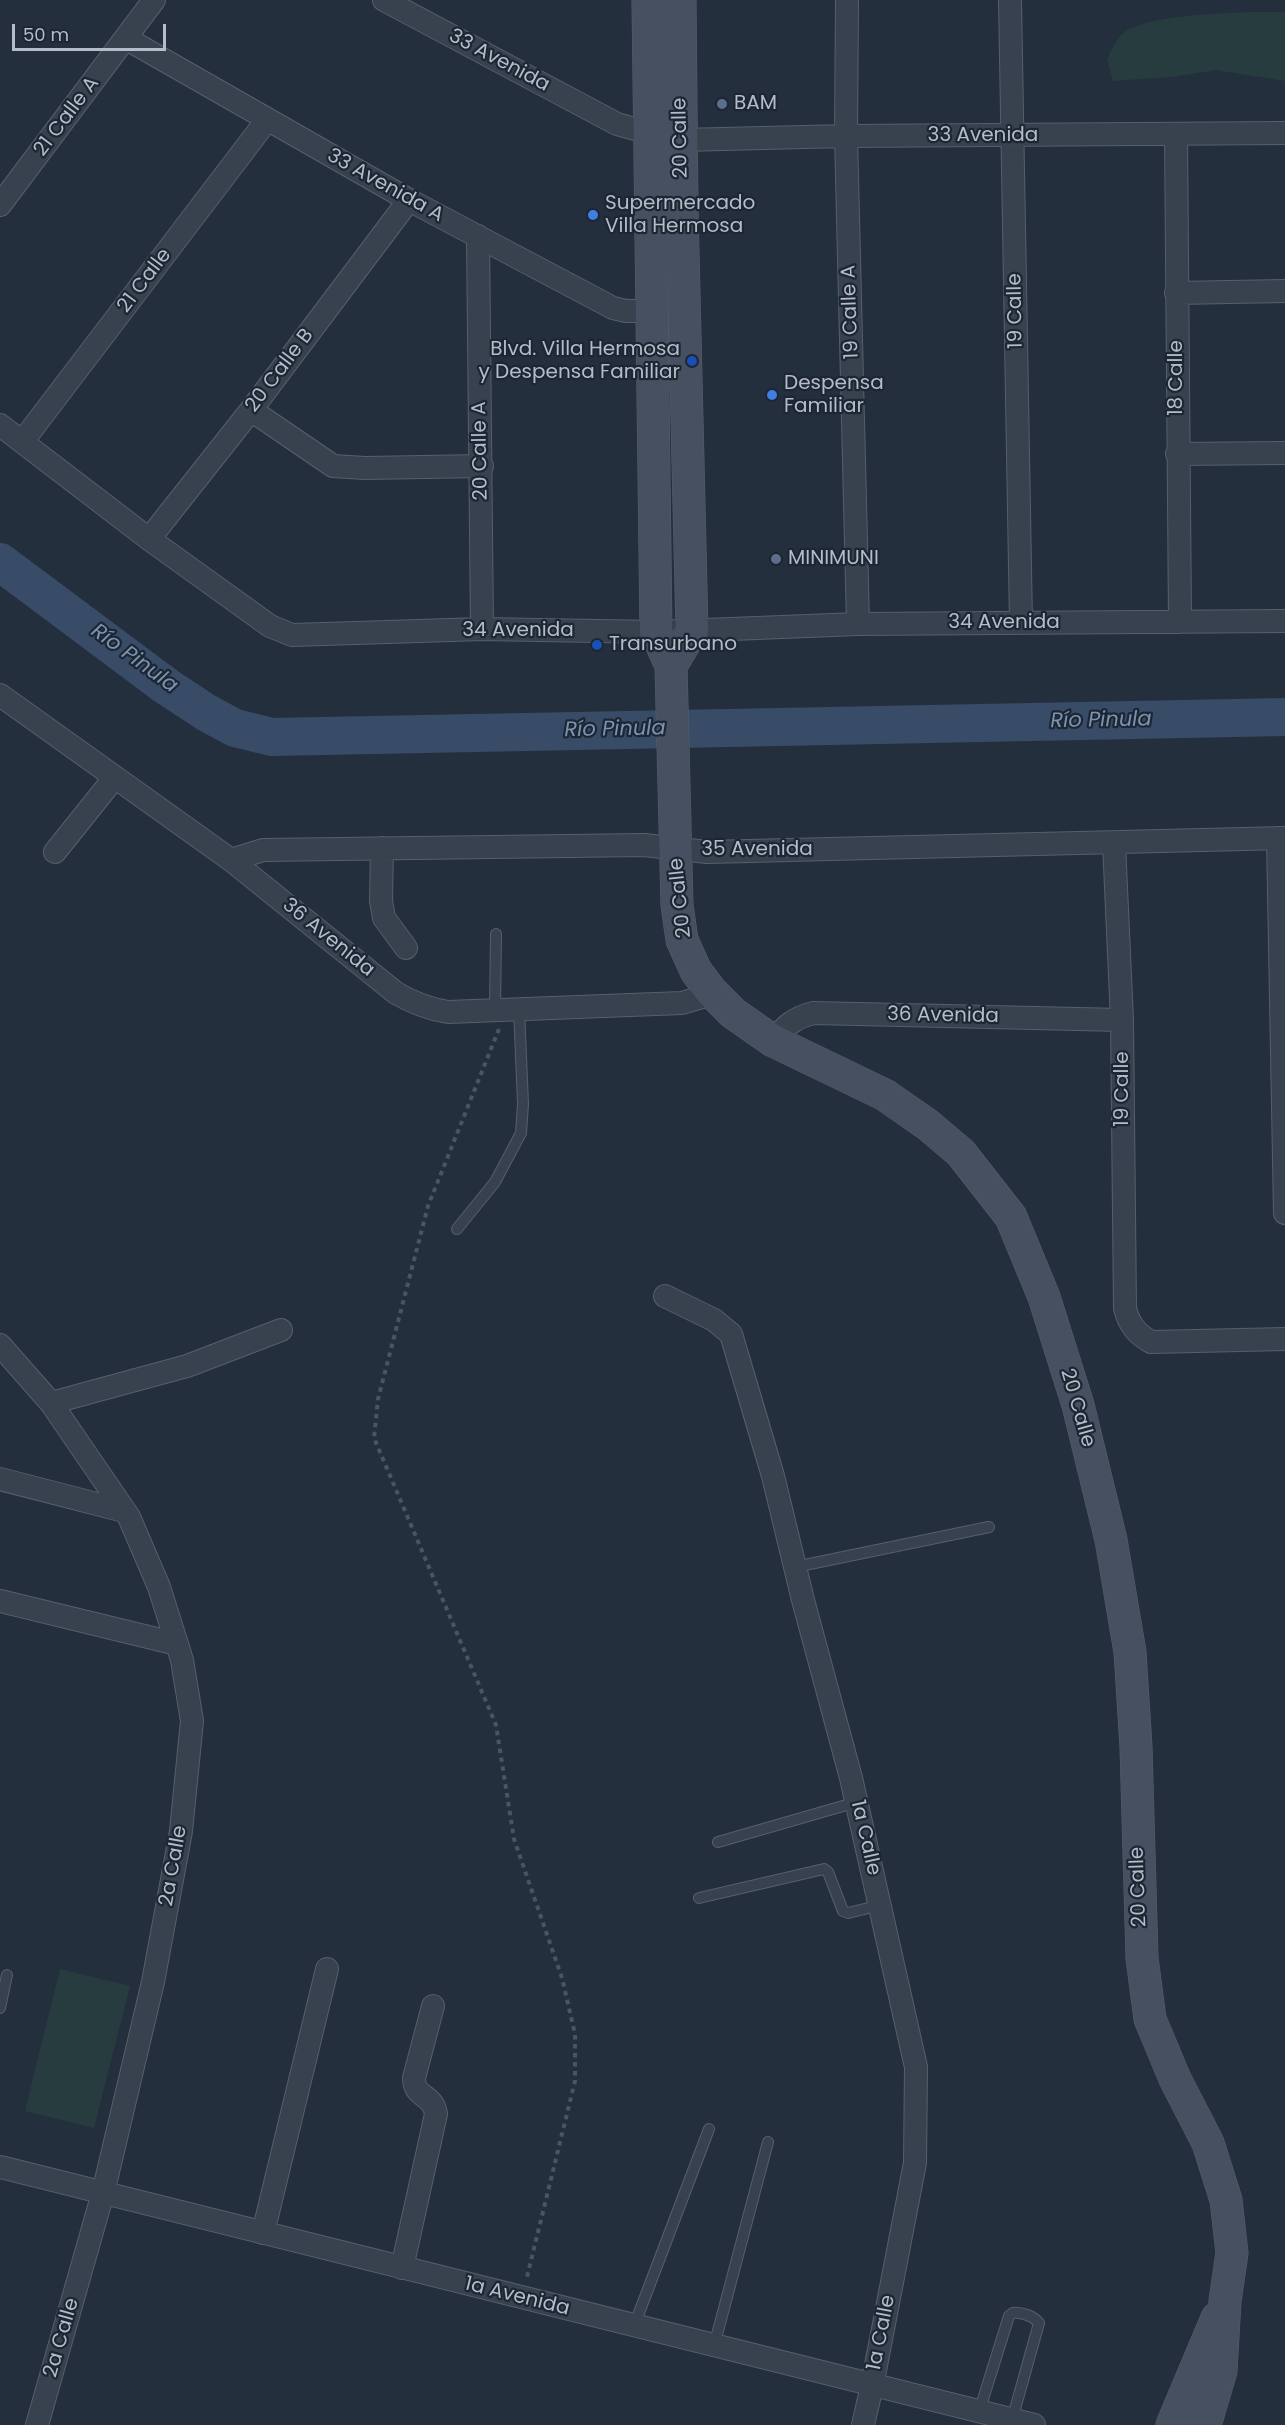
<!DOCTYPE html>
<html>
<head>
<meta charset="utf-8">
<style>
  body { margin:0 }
  #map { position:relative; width:1285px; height:2425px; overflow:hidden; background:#242f3e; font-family:Poppins,sans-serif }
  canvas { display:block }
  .scale { position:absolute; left:12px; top:24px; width:154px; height:27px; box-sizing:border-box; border:3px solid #b4bcc9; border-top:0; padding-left:8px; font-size:18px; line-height:21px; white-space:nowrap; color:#b4bcc9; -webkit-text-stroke:4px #1d2633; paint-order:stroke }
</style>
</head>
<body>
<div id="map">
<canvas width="1285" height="2425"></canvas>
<div class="scale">50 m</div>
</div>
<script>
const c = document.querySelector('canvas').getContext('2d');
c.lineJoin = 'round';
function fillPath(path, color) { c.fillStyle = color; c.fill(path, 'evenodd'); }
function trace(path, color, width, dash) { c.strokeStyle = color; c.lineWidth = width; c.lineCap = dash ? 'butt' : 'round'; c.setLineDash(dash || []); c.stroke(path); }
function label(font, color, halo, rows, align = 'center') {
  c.font = font + ' Poppins,sans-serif'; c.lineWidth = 4.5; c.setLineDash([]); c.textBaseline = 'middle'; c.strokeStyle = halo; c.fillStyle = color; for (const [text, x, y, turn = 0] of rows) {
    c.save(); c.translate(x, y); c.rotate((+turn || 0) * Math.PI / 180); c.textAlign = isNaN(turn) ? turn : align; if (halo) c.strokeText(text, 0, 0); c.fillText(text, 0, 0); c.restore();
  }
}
fillPath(new Path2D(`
  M1253 12H1285V81L1216 70 1172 77 1113 81 1107 59C1111 52 1115 41 1121 35 1140 15 1226 13 1253 12Z
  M60 1969 130 1986 94 2128 25 2111Z`), '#263c3f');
trace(new Path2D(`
  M0 562 166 686 207 713 235 728 272 737 1285 717`), '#394c67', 38);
const lane = new Path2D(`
  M495 1010 496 934
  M457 1229 495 1182 521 1133 523 1104 519 1009
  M795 1567 989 1527
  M718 1842 857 1802
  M699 1898 824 1869 828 1872 843 1911 848 1913 881 1905
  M0 2008 7 1975
  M634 2326 709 2129
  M714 2346 768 2142
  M979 2412 1009 2316 1013 2313C1021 2312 1034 2316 1039 2323L1012 2420`);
const street = new Path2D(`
  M384 0 617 124 649 133
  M847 0 846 136 858 624
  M1010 0 1021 623
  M127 39 409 200 613 308 626 311H652
  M1176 134 1180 622
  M681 140 846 136 1285 133
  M0 205 154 0
  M478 236 482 629
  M1176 293 1285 291
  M251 410 333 466 365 468 482 466
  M0 425 149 539 270 626 292 635 482 629 656 632 858 624 1285 621
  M22 442 267 120
  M1177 454 1285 453
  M149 539 251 410 409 200
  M0 695 231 860 396 993C413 1003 429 1009 448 1012L682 1003 702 997 711 991
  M1278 838 1285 1213
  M1114 843 1122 1020 1125 1308C1129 1325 1137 1334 1151 1342L1285 1339
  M382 848 381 901 384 918 406 948
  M55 852 115 777
  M231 860 263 850 644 845 707 852 1285 838
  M773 1041C785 1026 794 1018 813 1013L1122 1020
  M665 1296 714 1320 731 1334 773 1476 803 1600 851 1778 916 2067 915 2163 872 2386 863 2425
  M0 1345 51 1403 129 1517 159 1587 182 1660 192 1721 181 1831 153 1982 103 2193 37 2425
  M51 1403 187 1366 281 1330
  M0 1479 124 1511
  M0 1601 177 1644
  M0 2167 1034 2425
  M263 2233 327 1969
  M402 2268 436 2114C433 2093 414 2099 414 2078L433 2006`);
const secondary = new Path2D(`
  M648 0 656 632 671 666 677 905 682 940 696 971 711 991 733 1013 773 1041 885 1095 928 1125 961 1153 1011 1217 1044 1297 1078 1405 1111 1540 1130 1652 1136 1747 1142 1958 1150 2019 1175 2079 1208 2143 1226 2200 1232 2253 1225 2301 1221 2371 1205 2425
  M671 666 692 631 682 210 680 0
  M1172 2425 1217 2318`);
trace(lane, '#565f6c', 12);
trace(street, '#565f6c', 24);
trace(secondary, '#565f6c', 33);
trace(new Path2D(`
  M499 1029 428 1206 378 1399 374 1438 496 1725 514 1839 562 1978 575 2034V2081L527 2277`), '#44595c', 4, [4.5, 4.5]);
trace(lane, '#38414e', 10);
trace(street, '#38414e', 22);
trace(secondary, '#465061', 32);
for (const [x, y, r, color] of [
  [722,104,6,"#5c6f8a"],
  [593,215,6,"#3f7fe0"],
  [692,361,6,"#1a4fb4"],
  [772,395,6,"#3f7fe0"],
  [776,559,6,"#5c6f8a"],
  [597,645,6,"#1a4fb4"]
]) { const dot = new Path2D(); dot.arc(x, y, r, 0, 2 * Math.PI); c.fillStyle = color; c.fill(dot); trace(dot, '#1d2633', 2); }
label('20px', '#b4bcc9', '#1d2633', [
  ["33 Avenida",499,61,28],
  ["21 Calle A",67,117,-53],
  ["33 Avenida",983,136],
  ["20 Calle",681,138,-91],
  ["33 Avenida A",385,186,29],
  ["21 Calle",145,281,-53],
  ["19 Calle",1016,311,-91],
  ["19 Calle A",851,312,-92],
  ["20 Calle B",280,371,-53],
  ["18 Calle",1177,378,-90],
  ["20 Calle A",481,451,-91],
  ["34 Avenida",1004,623],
  ["34 Avenida",518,631],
  ["35 Avenida",757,850],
  ["20 Calle",681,898,-96],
  ["36 Avenida",328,938,39],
  ["36 Avenida",943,1016,1],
  ["19 Calle",1123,1089,-90],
  ["20 Calle",1077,1408,74],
  ["1a Calle",865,1838,77],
  ["2a Calle",174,1866,-80],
  ["20 Calle",1139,1887,-92],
  ["1a Avenida",517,2297,14],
  ["1a Calle",882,2333,-79],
  ["2a Calle",62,2338,-74]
]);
label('20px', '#b4bcc9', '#1d2633', [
  ["BAM",734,104],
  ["Supermercado",605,204],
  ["Villa Hermosa",605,227],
  ["Blvd. Villa Hermosa",680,350,"right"],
  ["y Despensa Familiar",680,373,"right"],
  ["Despensa",784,384],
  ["Familiar",784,407],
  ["MINIMUNI",788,559],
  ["Transurbano",609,645]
], 'left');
label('italic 21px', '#7c92b1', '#1d2633', [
  ["Río Pinula",134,659,36],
  ["Río Pinula",1101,721,-1],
  ["Río Pinula",615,730,-1]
]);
</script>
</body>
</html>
